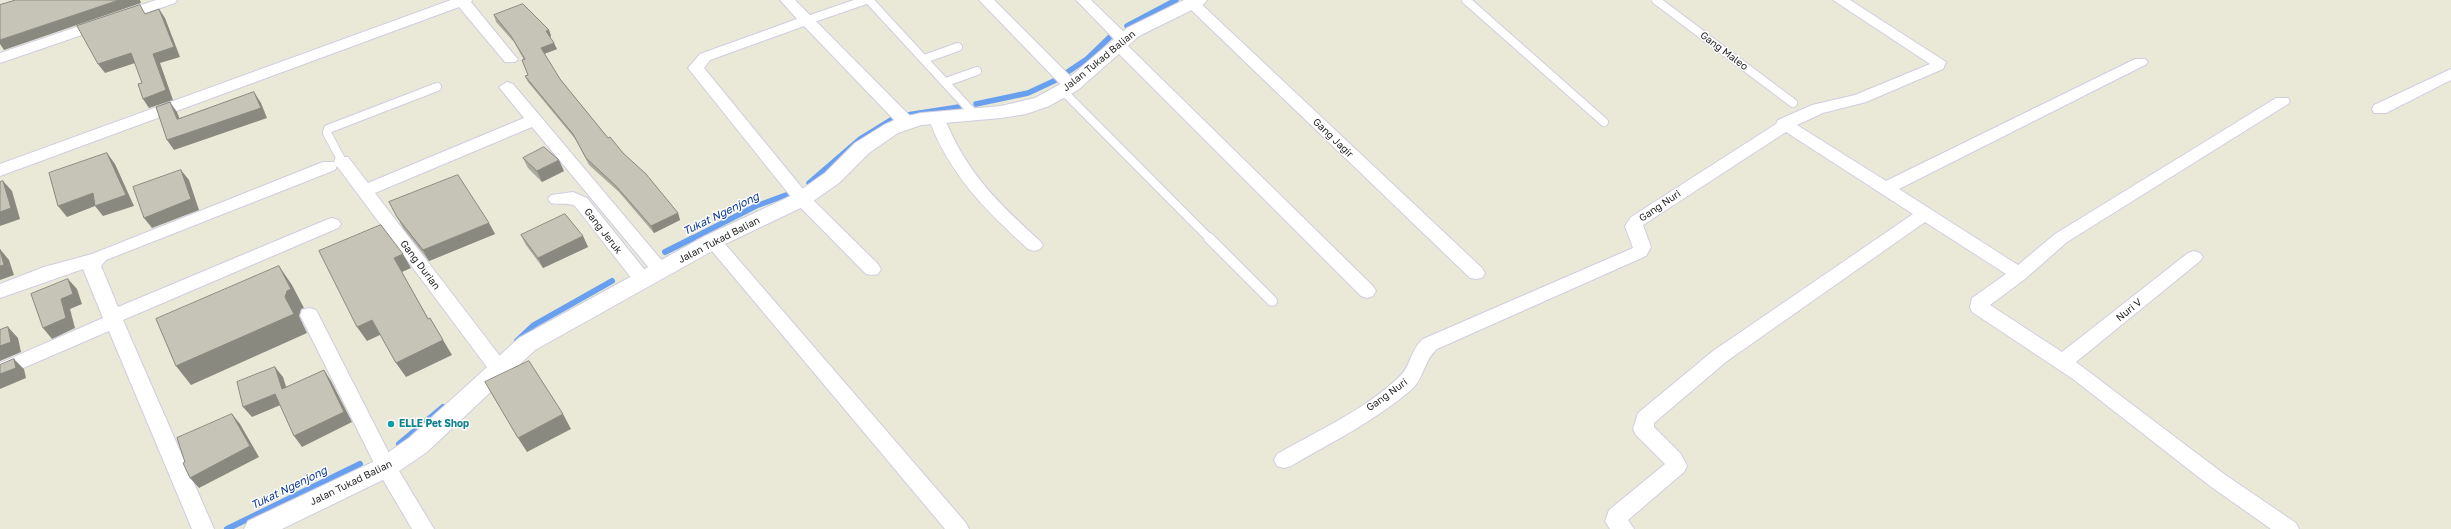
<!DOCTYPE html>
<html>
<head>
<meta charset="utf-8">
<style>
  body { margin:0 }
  canvas { display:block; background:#eae8d7 }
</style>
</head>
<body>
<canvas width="2451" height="529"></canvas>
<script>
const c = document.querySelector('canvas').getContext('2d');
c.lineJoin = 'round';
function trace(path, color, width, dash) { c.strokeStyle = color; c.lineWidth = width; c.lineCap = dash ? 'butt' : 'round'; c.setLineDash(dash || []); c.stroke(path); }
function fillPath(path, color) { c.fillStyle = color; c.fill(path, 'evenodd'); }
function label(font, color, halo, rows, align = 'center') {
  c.font = font + ' "Golos Text",sans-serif'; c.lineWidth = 3; c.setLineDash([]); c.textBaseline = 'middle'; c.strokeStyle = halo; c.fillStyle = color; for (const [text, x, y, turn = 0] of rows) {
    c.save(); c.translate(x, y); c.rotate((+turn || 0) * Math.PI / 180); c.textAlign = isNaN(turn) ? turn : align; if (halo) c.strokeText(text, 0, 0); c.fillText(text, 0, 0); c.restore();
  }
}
trace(new Path2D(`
  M1127 26 1176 0
  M1066 73 1087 59 1112 35
  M976 104 1028 93 1056 80
  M907 115 959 107
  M809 183 860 139 894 118
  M691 239 756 206 786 195`), '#689fee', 5.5);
trace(new Path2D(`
  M665 252 693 238
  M517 341 534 325 612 281
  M399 444 443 407
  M227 529 360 464`), '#689fee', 6);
const serviceFar1 = new Path2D(`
  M869 0 974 114
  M1466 0 1604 122
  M1656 0 1793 103
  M805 21 866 0
  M924 59 958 47
  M946 82 977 71
  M1063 91 1210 239
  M342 161 327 133 328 129 437 87`);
const service = new Path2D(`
  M1209 238 1272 301`);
const minor = new Path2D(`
  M156 0H177L175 3 0 63V53Z
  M451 0H472L471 2 515 56 518 59 515 62H505L459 7 0 176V164Z
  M780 0H795L912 118 914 122 912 126H900L804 26 710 60 704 68 808 195 878 264 881 269 878 274 872 275 866 274 796 203 688 68 700 54 797 19Z
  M979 0H994L1077 83 1079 86 1077 89H1065Z
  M1076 0H1091L1128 36 1131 39 1125 43 1373 286 1376 291 1373 296 1367 298 1361 296 1109 44 1115 40Z
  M1185 0H1197L1482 268 1485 273 1482 278 1476 279 1470 278 1186 5Z
  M1833 0H1850L1946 62 1943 69 1866 102 1823 113 1797 125 1886 181 2135 59H2145L2148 62 2145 65 1899 189 2018 265 2055 234 2276 98H2288L2290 101 2288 104 2067 242 2025 279 1990 305 2062 352 2188 253 2194 251 2200 253 2203 257 2200 261 2076 362 2224 474 2296 523 2299 529H2271L2210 486 2073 379 1972 312 1970 307 1972 298 2006 274 1925 222 1727 361 1654 423V427L1681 454 1687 466 1684 472 1628 520 1634 529H1610L1605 521 1609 510 1665 464 1636 435 1633 429 1638 413 1713 351 1913 214 1786 132 1643 225 1651 247 1646 256 1437 349C1424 360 1424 379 1411 390 1375 421 1332 442 1291 466L1284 468 1277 466 1274 460 1277 454C1317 431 1365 410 1399 377 1411 367 1410 350 1423 339L1633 248 1625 226 1631 217 1776 124 1778 120 1812 105 1855 95 1930 64Z
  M2451 69V80L2386 113H2374L2372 109 2374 105Z
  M507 82 513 84 669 269 666 274 660 275 654 274 532 127 375 193 506 364 509 369 506 374 499 376 492 374 337 166 335 170 106 260 101 266 118 307 326 220 332 218 338 220 341 224 338 228 123 320 214 529H192L109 331 0 378V363L103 318 83 269 0 298V284L44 267 92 254 323 162H334L336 157H348L368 183 524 118 499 87Z
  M936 112 942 113 944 117C966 172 997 202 1040 241L1043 245 1040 249 1034 251 1028 249C984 209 949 174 928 117L930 113Z
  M573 192 587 198 648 274 651 279 648 284 642 286 636 284 575 206C568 202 559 205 551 203L548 199 551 195Z
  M713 235 719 237 966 523 969 529H945L707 245 704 241 707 237Z
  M309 308 316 310 393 461 434 529H412L379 473 300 315 302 310Z`);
const tertiary = new Path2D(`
  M1184 0H1207L1204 4 1139 36 1078 90 1049 106 1026 114 1001 118 921 125 898 133 869 153 839 183 809 204 721 246 535 350 427 452 395 474 282 529H244L248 521 377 460 409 438 519 338 705 236 795 194 825 173 855 143 884 125 899 118 921 113 1001 106 1035 98 1064 82 1127 28Z`);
trace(serviceFar1, '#d0cde0', 10);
trace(service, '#d0cde0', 12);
trace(minor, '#d0cde0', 2);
trace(tertiary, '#d0cde0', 2);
trace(serviceFar1, '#fff', 8);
trace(service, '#fff', 10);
fillPath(minor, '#fff');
fillPath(tertiary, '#fff');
fillPath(new Path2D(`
  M494 15 549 30 551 36 550 37 557 49 544 54 560 79 608 138 623 153 678 213 680 220 654 233 619 192 589 165 576 140 528 82 525 76 528 75 524 60 514 42 496 22Z
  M523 158 564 171 542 182 528 168Z
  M397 217 489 223 495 234 429 261 403 228Z
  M521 235 583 236 588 247 543 268 526 245Z`), '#a9a99d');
fillPath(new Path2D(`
  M119 0H140L141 3 4 50 0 44V40Z
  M159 9 165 18 180 57 160 63 173 100 149 108 143 99 153 54Z
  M549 30 551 36 548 38 546 31Z
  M554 43 557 49 544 54 541 48Z
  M131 53 138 62 105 73 98 64Z
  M254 92 261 103 267 118 174 150 167 140Z
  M170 102 177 112 184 130 177 119Z
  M107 153 115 164 134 206 103 216 95 206 67 217 58 206 93 193Z
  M559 160 564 171 542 182 537 171Z
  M181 170 189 180 199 210 152 228 144 218Z
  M3 181 12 191 20 219 0 226V212Z
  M678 213 680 220 654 233 651 226Z
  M489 223 495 234 429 261 423 250Z
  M583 236 588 247 543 268 538 258Z
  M0 249 9 260 14 275 0 280Z
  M403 254 411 268 402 272 437 334 428 319 394 258Z
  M279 266 292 285 304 308 301 309 299 316 307 333 191 385 176 366 285 297Z
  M68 279 77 289 82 304 70 309 75 328 52 339 43 328 61 299Z
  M430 318 452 355 406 377 396 363Z
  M372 320 382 334 367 341 357 327Z
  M8 327 18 338 21 352 0 361V346Z
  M14 359 24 369 26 378 0 389V374Z
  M275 367 283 377 290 399 282 389Z
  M324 370 331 381 352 422 302 447 294 436Z
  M275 394 283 404 252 417 243 407Z
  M232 414 240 424 259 457 199 488 190 478Z
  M563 414 571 429 527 452 518 438Z`), '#8a8980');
const building = new Path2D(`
  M16 0H119L0 40V5Z
  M523 4 549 30 546 31 554 43 541 48 560 79 608 138 610 137 623 153 646 174 678 213 651 226 616 186 586 158 573 134 525 76 528 75 522 60 525 59 511 36 494 15Z
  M140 5 145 14 159 9 174 47 153 54 166 90 143 99 138 84 142 83 131 53 98 64 77 26Z
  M254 92 261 108 167 140 156 107 170 102 177 119Z
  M544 147 559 160 537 171 523 158Z
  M107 153 126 195 95 206 93 193 58 206 49 173Z
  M181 170 191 199 144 218 133 187Z
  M458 175 489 223 423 250 397 217 389 202Z
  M3 181 11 208 0 212V182Z
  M565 214 583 236 538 258 521 235Z
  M381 225 403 254 394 258 428 319 430 318 443 340 396 363 372 320 357 327 319 251Z
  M0 250 4 265 0 266Z
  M279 266 291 289 287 291 285 297 294 314 176 366 156 319Z
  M68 279 73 294 61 299 66 318 43 328 31 294Z
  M8 327 11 342 0 346V330Z
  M14 359 16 368 0 374V365Z
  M529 361 563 414 518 438 485 382Z
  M275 367 282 389 324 370 344 412 294 436 275 394 243 407 237 382Z
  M232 414 250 446 190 478 183 463 185 462 177 438Z`);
fillPath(building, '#c5c4b7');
trace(building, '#8a8980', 1);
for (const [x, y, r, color] of [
  [391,424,4,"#0f9aa8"]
]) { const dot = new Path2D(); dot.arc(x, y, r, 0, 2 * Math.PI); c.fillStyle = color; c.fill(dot); trace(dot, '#fff', 1.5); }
label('10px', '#272727', '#fff', [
  ["Gang Maleo",1724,51,37],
  ["Jalan Tukad Balian",1099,61,-39],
  ["Gang Jagir",1333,138,44],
  ["Gang Nuri",1660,206,-34],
  ["Gang Jeruk",603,231,52],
  ["Jalan Tukad Balian",719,240,-27],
  ["Gang Durian",420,265,53],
  ["Nuri V",2129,310,-39],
  ["Gang Nuri",1387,395,-36],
  ["Jalan Tukad Balian",351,483,-26]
]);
label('bold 10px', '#0d838f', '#fff', [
  ["ELLE Pet Shop",399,424]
], 'left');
label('italic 11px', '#0d3994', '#fff', [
  ["Tukat Ngenjong",721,214,-26],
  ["Tukat Ngenjong",289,488,-26]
]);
</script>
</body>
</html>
